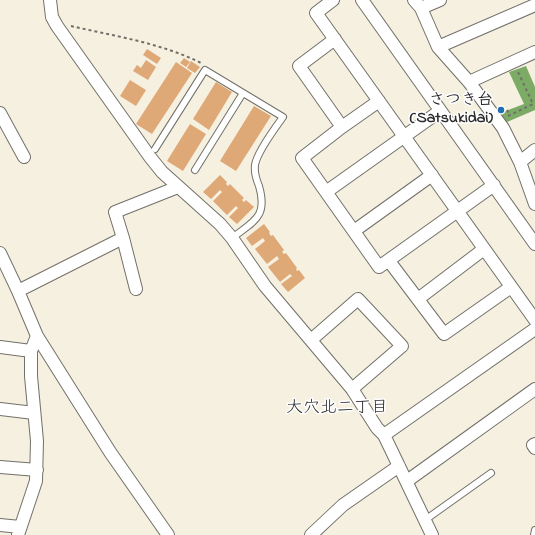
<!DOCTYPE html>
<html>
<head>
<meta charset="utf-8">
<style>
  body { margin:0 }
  canvas { display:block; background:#f5f0df }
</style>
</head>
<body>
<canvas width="535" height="535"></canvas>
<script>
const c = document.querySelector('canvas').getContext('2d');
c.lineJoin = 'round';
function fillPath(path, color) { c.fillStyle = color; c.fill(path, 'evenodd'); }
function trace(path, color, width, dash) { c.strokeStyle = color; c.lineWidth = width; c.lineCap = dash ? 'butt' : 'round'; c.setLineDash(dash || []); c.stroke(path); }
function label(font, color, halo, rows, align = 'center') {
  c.font = font + ' "Indie Flower","Klee One",sans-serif'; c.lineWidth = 3; c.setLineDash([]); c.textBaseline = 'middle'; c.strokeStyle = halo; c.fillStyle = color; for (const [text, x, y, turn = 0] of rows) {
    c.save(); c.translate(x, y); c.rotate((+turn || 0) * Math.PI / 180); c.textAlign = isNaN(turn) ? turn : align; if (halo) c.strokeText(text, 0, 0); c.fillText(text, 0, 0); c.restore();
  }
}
fillPath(new Path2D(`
  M526 66 535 87V110L500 125 495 115 524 104 509 72Z`), '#7bab65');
fillPath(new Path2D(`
  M147 49 161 58 157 64 143 55Z
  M184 58 190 62 186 67 180 63Z
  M146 60 156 67 148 80 133 71 137 65 141 68Z
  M191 61 200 67 195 73 187 68Z
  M176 62 192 73 152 134 136 124Z
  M130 80 146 90 136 106 120 96Z
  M216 82 232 92 209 130 193 119Z
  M254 106 271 116 236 171 220 161Z
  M190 124 206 134 183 171 167 161Z
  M220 175 227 182 226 184 228 186 230 184 244 198 242 200 244 202 246 200 254 207 237 224 229 217 238 208 236 206 227 215 213 201 222 192 220 190 211 199 203 192Z
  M264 224 270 232 269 233 271 236 273 235 284 250 282 252 284 254 286 253 297 268 296 269 297 271 299 270 305 278 288 292 281 284 292 276 290 274 280 282 268 267 279 259 277 256 267 264 255 249 265 241 263 238 252 246 246 238Z`), '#dfa877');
const service = new Path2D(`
  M155 149 205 70 283 117C275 128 257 152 255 165 254 173 256 179 259 186 268 217 254 221 232 238
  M195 170 243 93
  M425 520 491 473
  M534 535 535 530`);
const minor = new Path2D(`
  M50 0 52 17 57 26 150 157 162 172 220 224 232 238 265 286 352 389 377 428 384 435 432 535
  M333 0 316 13 535 320
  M362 0 535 244
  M414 0 421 8 438 47 469 82 503 128 520 162 535 204
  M421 8 440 0
  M335 39 299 66 342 127
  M438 47 535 5
  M469 82 535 52
  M379 101 342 127 302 158 379 267 494 185
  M0 113 24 157
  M520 162 535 150
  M326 192 440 111
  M354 231 432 175
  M123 238 136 289
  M0 253 18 291 37 336 110 452 168 535
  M389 261 444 334 511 287
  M18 291 123 238 115 212 178 187
  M418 299 484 249
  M311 340 358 299 402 346 352 389
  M0 347 31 351
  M0 409 34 413
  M384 435 535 329
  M535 444 533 445 535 448
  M0 467 37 470
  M407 481 535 389
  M0 525 20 527
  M18 535 36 481 37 441 31 376V351L37 336
  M311 535 343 505 399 466`);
trace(service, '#72706a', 8);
trace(minor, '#72706a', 14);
trace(new Path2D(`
  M71 26C114 36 161 43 201 63
  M507 110 510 115
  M508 116 533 104 518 72`), '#72706a', 2, [3, 3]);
trace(service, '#fff', 6);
trace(minor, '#fff', 12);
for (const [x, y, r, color] of [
  [501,110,4,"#1f6fb2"]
]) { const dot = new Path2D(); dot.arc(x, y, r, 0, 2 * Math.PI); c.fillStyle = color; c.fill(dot); trace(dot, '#fff', 1.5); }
label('bold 16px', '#2b2b2b', '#fff', [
  ["さつき台",493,101],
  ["(Satsukidai)",493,119]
], 'right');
label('17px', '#2b2b2b', '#fff', [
  ["大穴北二丁目",337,409]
]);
</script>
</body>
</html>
